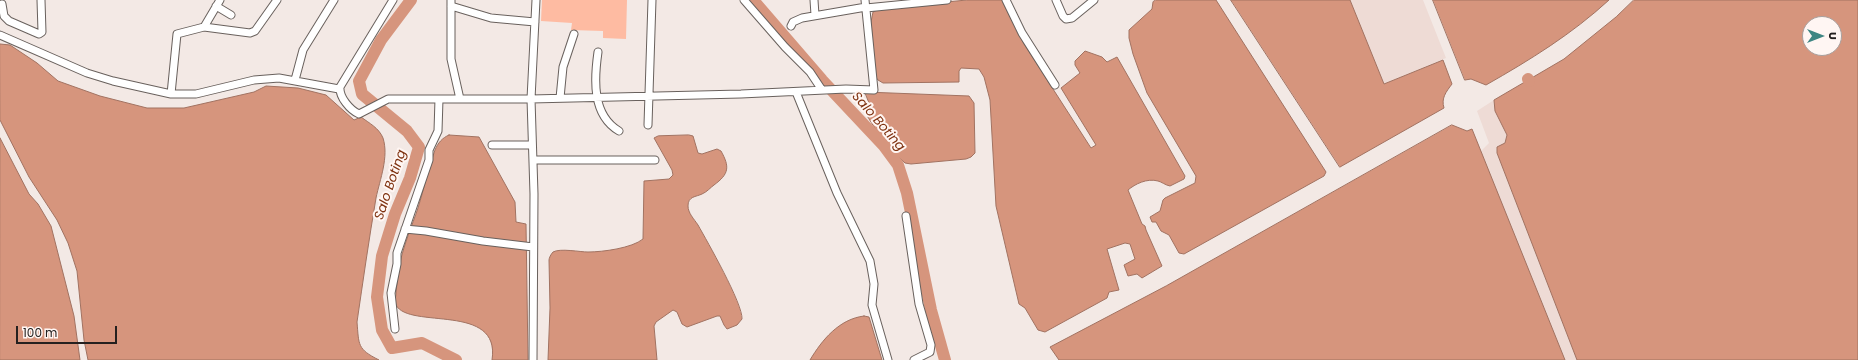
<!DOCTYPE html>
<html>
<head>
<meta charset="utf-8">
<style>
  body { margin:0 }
  #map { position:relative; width:1858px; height:360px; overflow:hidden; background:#f3e9e5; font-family:Poppins,sans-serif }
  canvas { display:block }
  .north { position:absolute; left:1802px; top:16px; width:40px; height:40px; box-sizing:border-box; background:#fff6f3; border:1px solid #a7a09e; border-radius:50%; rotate:90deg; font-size:11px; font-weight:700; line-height:16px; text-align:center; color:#24201f }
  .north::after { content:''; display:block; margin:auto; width:14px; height:18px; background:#3e8683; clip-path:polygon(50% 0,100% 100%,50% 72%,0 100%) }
  .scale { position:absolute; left:16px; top:326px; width:101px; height:18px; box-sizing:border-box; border:2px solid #24201f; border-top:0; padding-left:5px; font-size:12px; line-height:14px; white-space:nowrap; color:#24201f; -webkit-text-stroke:3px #fff6f3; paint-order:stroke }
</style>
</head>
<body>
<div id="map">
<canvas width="1858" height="360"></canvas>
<div class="north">U</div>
<div class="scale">100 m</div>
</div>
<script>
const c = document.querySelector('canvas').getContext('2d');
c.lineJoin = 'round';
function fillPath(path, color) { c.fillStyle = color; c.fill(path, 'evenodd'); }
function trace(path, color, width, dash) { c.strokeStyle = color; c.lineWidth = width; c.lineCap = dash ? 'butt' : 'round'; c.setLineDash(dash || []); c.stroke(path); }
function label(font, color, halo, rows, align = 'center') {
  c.font = font + ' Poppins,sans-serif'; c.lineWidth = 4; c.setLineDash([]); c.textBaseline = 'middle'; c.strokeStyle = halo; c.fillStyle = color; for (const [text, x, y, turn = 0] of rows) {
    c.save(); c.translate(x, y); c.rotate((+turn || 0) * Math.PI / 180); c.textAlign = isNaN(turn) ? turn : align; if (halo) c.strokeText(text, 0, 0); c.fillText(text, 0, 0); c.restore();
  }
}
fillPath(new Path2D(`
  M1350 0H1423L1446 58 1384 84Z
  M1494 100 1496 111 1507 135 1505 143 1497 153 1577 360H1565L1480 152 1489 143 1477 111Z`), '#eedbd5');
fillPath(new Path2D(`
  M542 0H627L626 39 603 38V31L571 30 572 23 541 21Z`), '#febba2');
const water = new Path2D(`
  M967 0H1002L1024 44 1091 148 1096 145 1061 88 1080 73 1075 65V61L1085 51 1102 57 1107 62 1117 57 1185 176 1184 179 1170 186C1165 185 1162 182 1158 181 1147 178 1135 184 1128 190L1142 224 1145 226 1146 230 1162 266 1142 278 1137 274 1128 276 1124 265 1135 259 1130 244 1125 243 1107 249 1119 290 1109 292 1107 298 1045 332 1038 330 1025 308 1019 304 996 206 990 100 984 77 979 69 961 68 959 71V82L883 83 878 80 875 76 871 22 873 12 879 9Z
  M1156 0H1216L1326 172 1324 176 1184 254 1179 253 1169 235 1161 231 1156 222H1152L1150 217 1160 211 1163 200 1165 198 1195 183 1196 176 1147 93 1133 54 1129 38V30L1152 9 1153 2Z
  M1231 0H1350L1384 84 1443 60 1452 84C1446 92 1441 98 1444 108L1340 167Z
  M1433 0H1609C1572 34 1530 60 1486 85L1471 79 1465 80Z
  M1634 0H1858V360H1577L1497 153V147L1505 143 1507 135 1495 111 1494 100 1564 59 1616 17ZM1810 24H1834V48H1810Z
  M0 44 10 45 37 63 58 81 100 96 147 108H184L254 92 266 86 298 88 326 95 354 120 361 117C369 123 379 128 383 138 389 157 380 179 376 198 369 239 363 281 357 322 359 345 357 349 379 360H88L84 340 77 271 68 243 57 220 29 177 0 120Z
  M865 92 969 96 974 103 975 153 971 157 966 159 911 164 905 163C889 149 875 130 865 112L871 109Z
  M1452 125 1467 131 1472 129 1565 360H1059L1050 347 1166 286Z
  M449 135 479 137 515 202 516 222 526 224 528 360H492C501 302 409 330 396 305 394 301 396 297 396 293 397 283 398 273 400 263 404 244 412 226 418 208 424 189 428 169 435 150 438 143 442 138 449 135Z
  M689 135 693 136 698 153 702 154 717 149 721 151C730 167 729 174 714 185 711 187 707 192 702 194 696 197 688 196 688 206 688 213 694 219 698 225 707 241 743 304 742 319L737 325 727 329 724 325 720 316H717L687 327 682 324 677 312 673 310 656 322 654 326 657 360H548L550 308 549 260C549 258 551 254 553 252 560 248 580 252 588 252 603 252 632 248 643 239L644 181 669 179 673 175 672 170 654 138 658 136Z
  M0 138 29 194 38 204 51 226 74 316 80 360H0Z
  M864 316 869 317 882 360H810C822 340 839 319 864 316Z`);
fillPath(water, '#d6957d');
trace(water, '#a17261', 1);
trace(new Path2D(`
  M411 0 381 40 359 81 362 94 407 131 419 147 410 178 395 214 382 256 377 297 382 330 392 348 422 343 456 360
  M753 0 822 80 884 146 898 165 907 193 931 310 945 360
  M1528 79 1529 81`), '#d6957d', 12);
const minor = new Path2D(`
  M393 0 340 87C339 97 350 110 359 114L388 99H531L741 94 846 89 874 90 865 0
  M451 0V59L460 99
  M744 0 785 47 810 72 822 90
  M814 0 815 15
  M1006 0 1022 33 1055 85
  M1056 0 1063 16 1066 19 1072 18 1094 0
  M2 4 4 16 9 21 39 34 42 32 41 0
  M216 6 231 15
  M451 6 491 18 535 22
  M866 8 947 0
  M791 26 793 22 802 18 866 7
  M204 27 250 33 255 31 277 0
  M0 35 87 73 113 81 171 94H196L254 80 279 78 339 89
  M598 52C594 80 592 115 619 131
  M295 80 303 50 334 0
  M796 92 837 193 870 261 874 284 872 305 888 360
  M171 94 177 34 204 27 220 0
  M560 98 563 67 574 34
  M648 125 652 0
  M492 145H532
  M533 160H655
  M906 216 919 304 931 345 930 352 914 360
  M405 229 426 231 483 241 533 247
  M395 329 391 293 397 264V253L429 160V150L438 131 439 99
  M533 360 534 194 531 99 536 0`);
trace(minor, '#69615d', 9);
trace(minor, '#fff', 7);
label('italic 13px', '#7e310f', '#fff6f3', [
  ["Salo Boting",878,122,49],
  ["Salo Boting",391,185,-71]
]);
</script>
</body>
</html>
